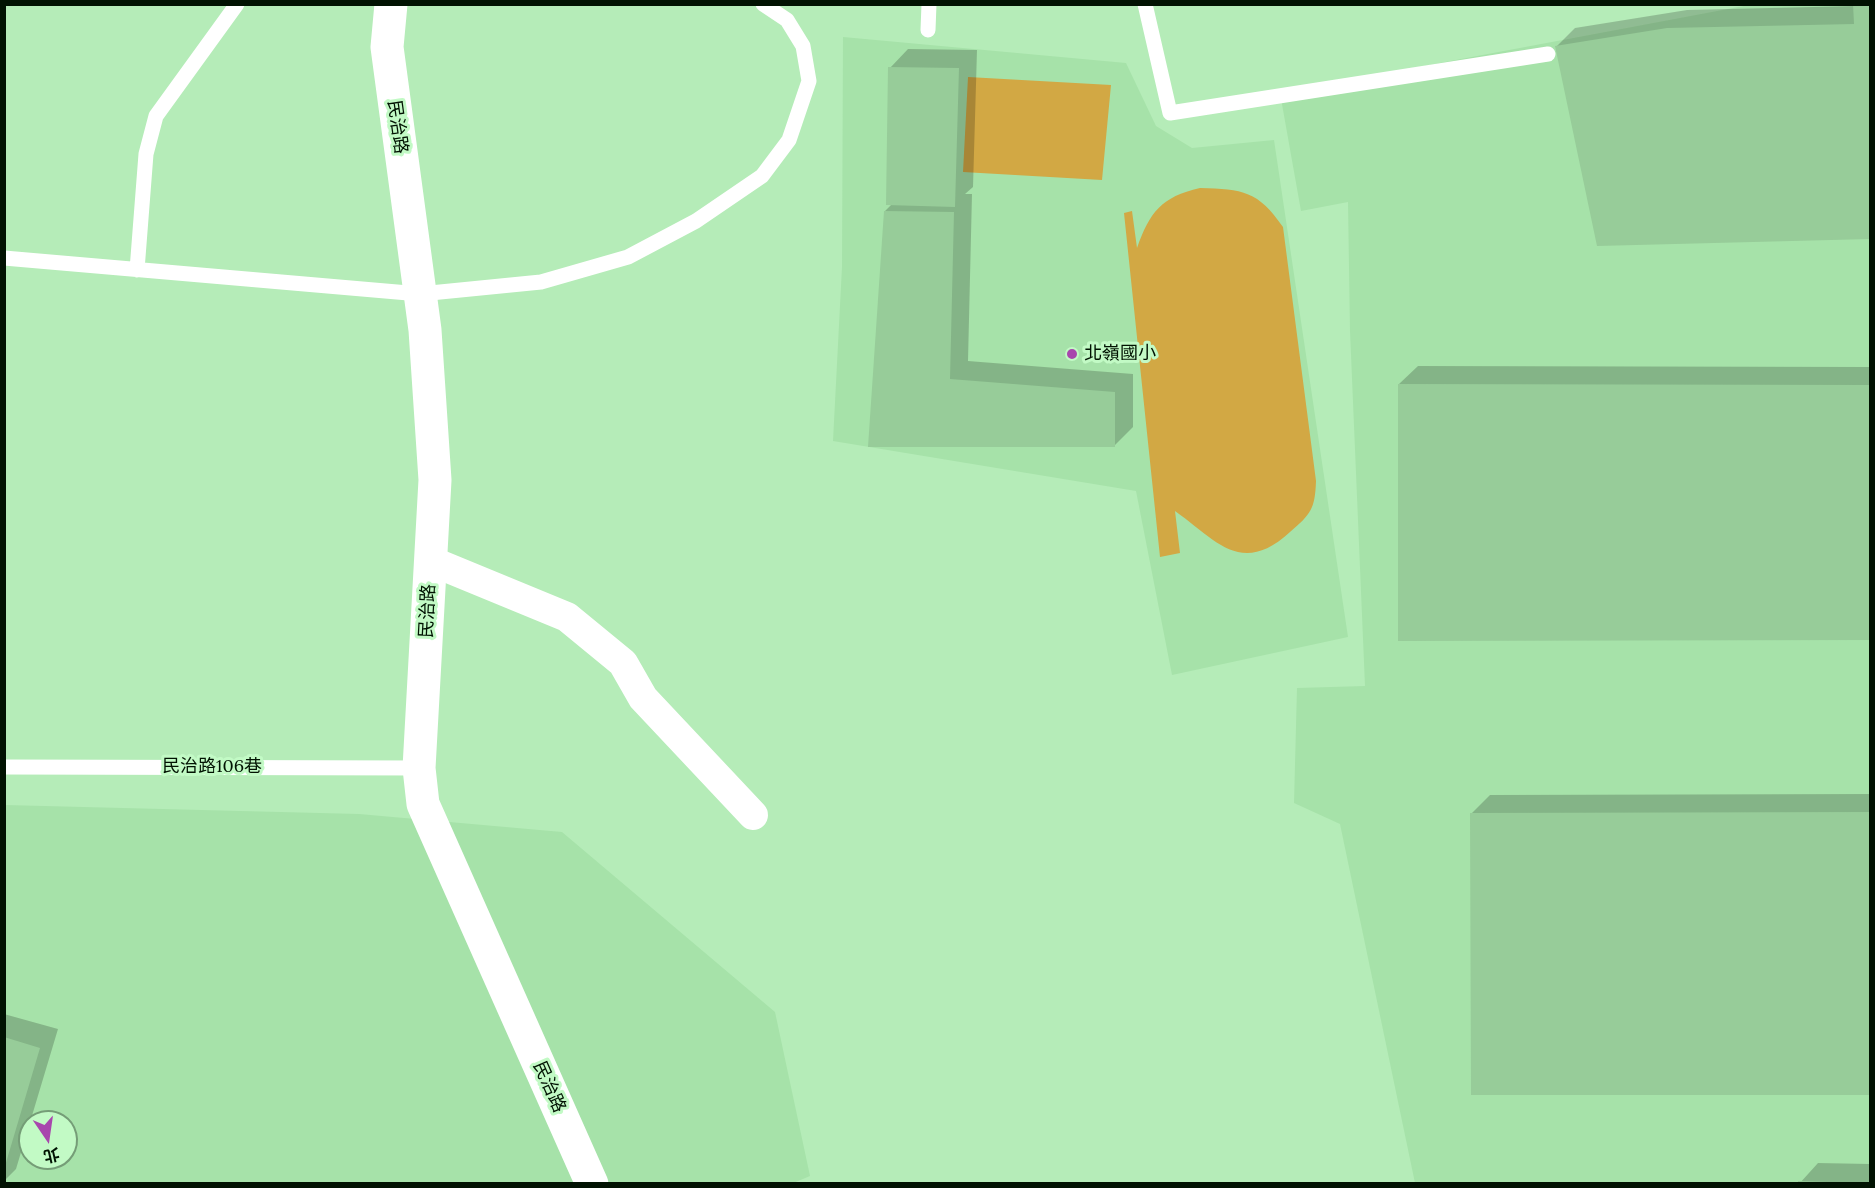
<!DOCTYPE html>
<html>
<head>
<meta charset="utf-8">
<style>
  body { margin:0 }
  #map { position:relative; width:1875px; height:1188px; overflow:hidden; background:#b5ecb8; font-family:Lora,"Noto Sans TC",serif }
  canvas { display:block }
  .frame { position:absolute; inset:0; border:6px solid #011202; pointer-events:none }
  .north { position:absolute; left:18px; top:1110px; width:60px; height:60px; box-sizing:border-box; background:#c2fac5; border:2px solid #759d77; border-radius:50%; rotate:167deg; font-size:16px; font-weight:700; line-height:24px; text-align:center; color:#011202 }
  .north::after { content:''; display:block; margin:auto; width:21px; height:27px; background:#a846ad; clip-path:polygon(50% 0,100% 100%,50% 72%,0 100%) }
</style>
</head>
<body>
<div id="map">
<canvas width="1875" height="1188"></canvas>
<div class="frame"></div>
<div class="north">北</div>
</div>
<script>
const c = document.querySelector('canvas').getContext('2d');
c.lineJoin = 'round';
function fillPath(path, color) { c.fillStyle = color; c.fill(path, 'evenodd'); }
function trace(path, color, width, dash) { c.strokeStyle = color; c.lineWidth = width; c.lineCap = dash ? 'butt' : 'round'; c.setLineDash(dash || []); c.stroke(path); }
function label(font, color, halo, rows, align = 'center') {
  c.font = font + ' Lora,"Noto Sans TC",serif'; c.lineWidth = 6; c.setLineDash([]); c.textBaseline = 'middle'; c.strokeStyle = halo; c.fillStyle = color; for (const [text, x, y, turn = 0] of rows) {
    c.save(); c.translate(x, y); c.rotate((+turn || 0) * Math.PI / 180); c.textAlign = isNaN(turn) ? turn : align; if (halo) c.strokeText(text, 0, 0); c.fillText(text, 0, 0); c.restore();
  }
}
fillPath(new Path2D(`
  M1749 5H1870V1183H1415L1340 824 1294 803 1297 688 1365 686 1350 331 1348 202 1301 211 1280 93Z
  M843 37 1126 63 1156 126 1192 148 1274 140 1348 637 1172 675 1136 491 833 441 842 267Z
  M5 805 359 814 562 832 775 1012 810 1176 791 1184H5ZM30 1122H66V1158H30Z`), '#a6e2a9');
fillPath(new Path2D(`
  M968 77 1111 85 1102 180 963 172Z
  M1200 188C1243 189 1258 191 1283 227L1316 481C1315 509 1311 514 1290 532 1241 577 1216 540 1175 511L1180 553 1160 557 1124 213 1132 211 1137 248C1150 212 1161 197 1200 188Z`), '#d2a844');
fillPath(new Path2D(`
  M1855 4H1870V238L1598 244 1557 46 1575 28 1687 10 1855 6Z
  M908 49 977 50 973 187 965 194H972L968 361 1133 374V427L1114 446H869L885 211 892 204 890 68Z
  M1418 366 1870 367V639L1399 640V384Z
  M1870 794V1094H1472V813L1490 795Z
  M4 1014 58 1029 16 1169 4 1181Z
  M1818 1163 1870 1164V1184H1799Z`), '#0003');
fillPath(new Path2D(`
  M1853 4H1870V239L1597 246 1555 46 1667 28 1854 24Z
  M888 67 959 68 955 207 886 205Z
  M884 211 954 212 950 379 1115 392V447H868Z
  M1398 384 1870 385V640L1398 641Z
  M1870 812V1095H1471L1470 813Z
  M4 1037 40 1048 5 1166H4Z
  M1798 1181 1827 1182V1184H1798Z`), '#97cc99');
trace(new Path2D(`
  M1145 4 1170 113 1548 54
  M928 30 929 4
  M4 258 420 294 541 282 628 257 696 221 762 176 789 140 809 81 803 46 787 20 763 4
  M137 270 146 154 156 116 237 4
  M4 767 419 768`), '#fff', 15);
trace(new Path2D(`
  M431 561 567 617 623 663 643 698 753 815`), '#fff', 30);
trace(new Path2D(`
  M391 4 387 47 425 330 435 480 419 768 423 804 592 1184`), '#fff', 33);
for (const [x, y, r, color] of [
  [1072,354,6,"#a846ad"]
]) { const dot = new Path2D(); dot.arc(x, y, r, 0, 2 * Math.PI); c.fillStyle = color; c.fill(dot); trace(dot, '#c2fac5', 2); }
label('18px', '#011202', '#c2fac5', [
  ["民治路",397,127,82],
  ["民治路",428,611,-87],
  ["民治路106巷",212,767],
  ["民治路",549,1087,66]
]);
label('18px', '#011202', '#c2fac5', [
  ["北嶺國小",1084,354]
], 'left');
</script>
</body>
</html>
